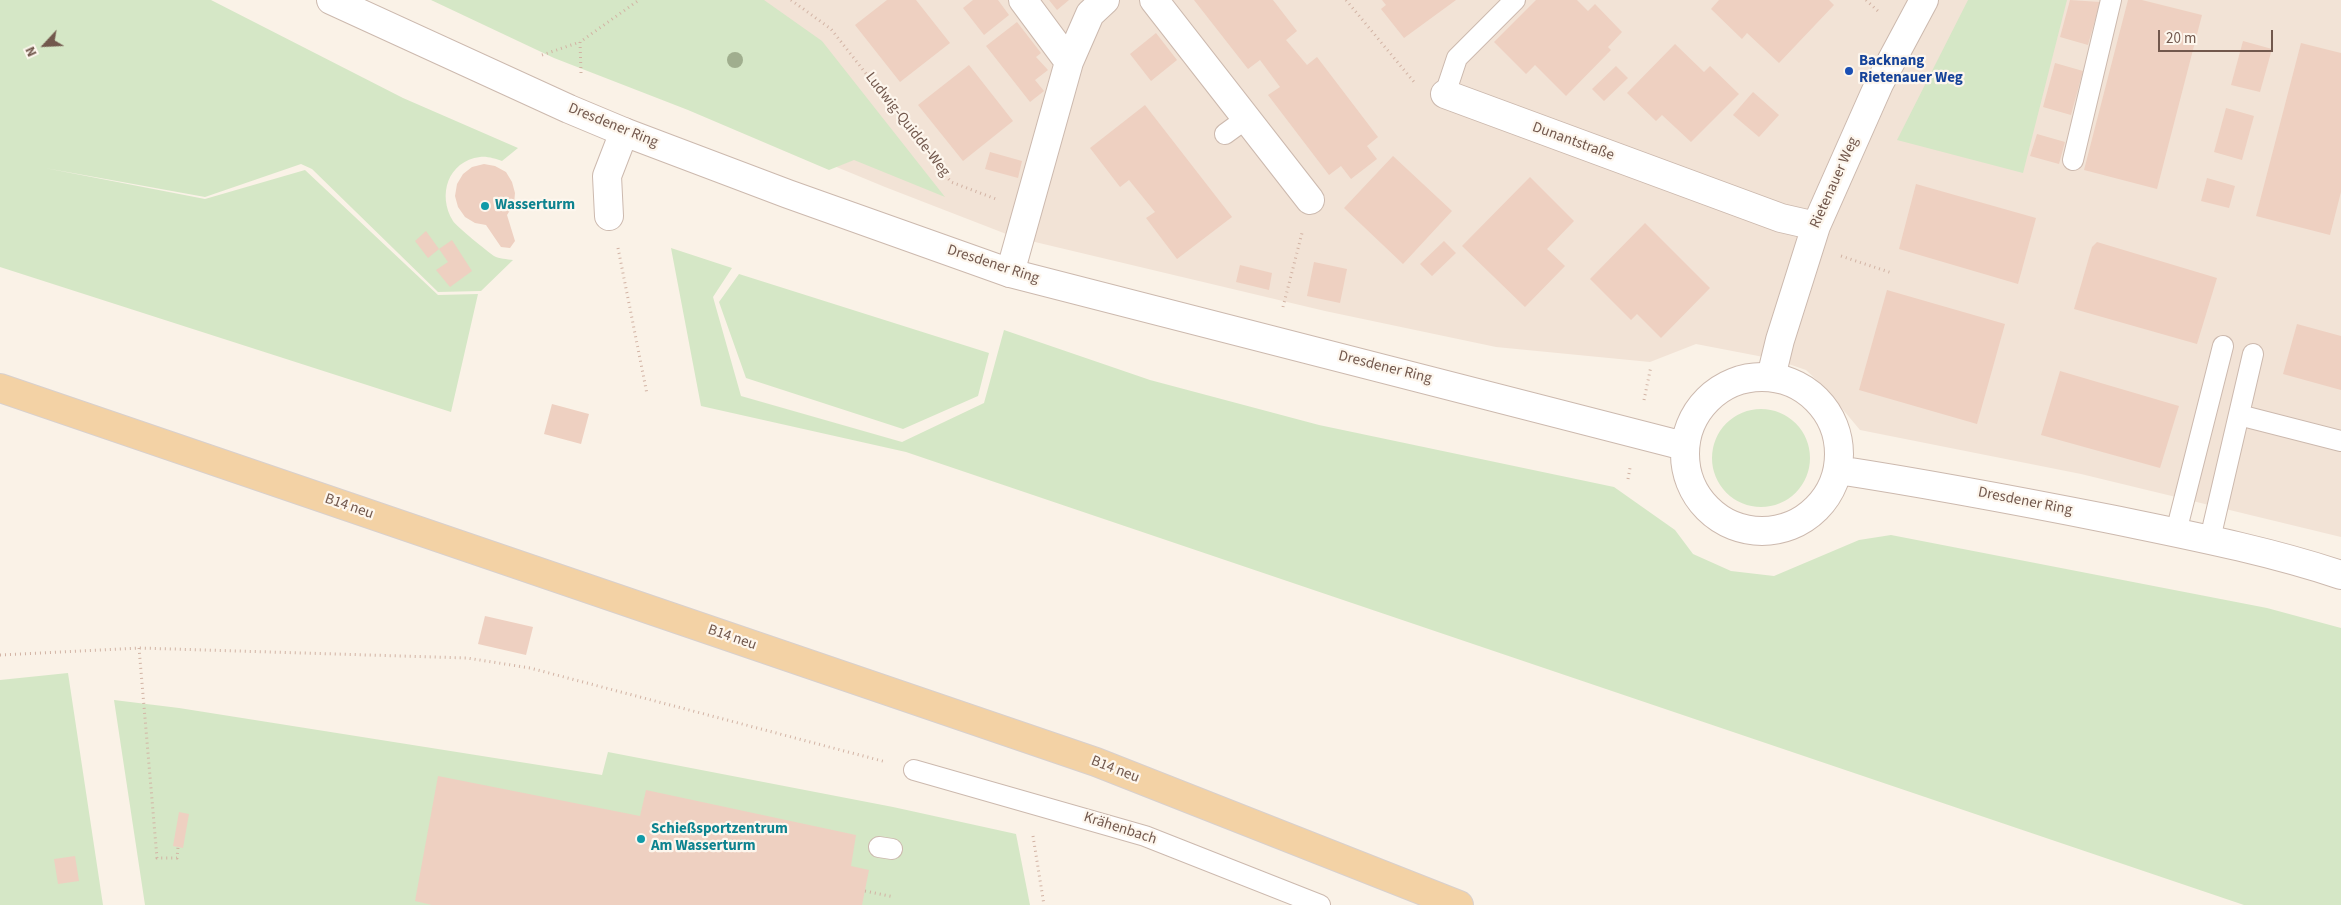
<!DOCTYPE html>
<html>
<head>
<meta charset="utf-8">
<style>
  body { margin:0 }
  #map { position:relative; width:2341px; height:905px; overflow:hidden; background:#faf2e7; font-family:"Source Sans 3",sans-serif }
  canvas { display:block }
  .north { position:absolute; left:20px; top:20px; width:50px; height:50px; -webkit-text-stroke:4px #fdf6ed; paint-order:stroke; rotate:245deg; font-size:14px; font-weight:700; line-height:20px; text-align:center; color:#72584d }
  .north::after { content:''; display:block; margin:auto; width:18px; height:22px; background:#72584d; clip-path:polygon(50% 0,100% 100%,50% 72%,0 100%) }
  .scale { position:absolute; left:2158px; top:30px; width:115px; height:22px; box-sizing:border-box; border:2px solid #72584d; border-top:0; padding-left:6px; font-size:15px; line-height:18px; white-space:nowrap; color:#72584d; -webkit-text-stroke:4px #fdf6ed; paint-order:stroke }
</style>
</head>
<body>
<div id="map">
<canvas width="2341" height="905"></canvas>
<div class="north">N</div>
<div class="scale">20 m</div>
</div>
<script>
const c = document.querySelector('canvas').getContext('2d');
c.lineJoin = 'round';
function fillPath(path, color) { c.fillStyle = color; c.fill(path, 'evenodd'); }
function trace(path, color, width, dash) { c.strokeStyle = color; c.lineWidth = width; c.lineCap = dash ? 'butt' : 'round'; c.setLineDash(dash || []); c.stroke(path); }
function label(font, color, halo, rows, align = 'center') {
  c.font = font + ' "Source Sans 3",sans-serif'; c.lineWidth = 4.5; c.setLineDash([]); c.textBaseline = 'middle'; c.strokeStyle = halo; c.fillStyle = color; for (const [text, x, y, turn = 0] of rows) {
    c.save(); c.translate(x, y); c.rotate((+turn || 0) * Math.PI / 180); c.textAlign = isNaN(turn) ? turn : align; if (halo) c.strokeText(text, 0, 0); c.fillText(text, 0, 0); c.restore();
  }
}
fillPath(new Path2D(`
  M432 0H2341V537L2081 474 1860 430 1824 387 1806 370 1774 359 1696 344 1650 362 1496 347 1325 311 1014 237 885 187Z`), '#f2e3d6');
fillPath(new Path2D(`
  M0 0H211L403 98 518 148 502 161C496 159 487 156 480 157 448 161 437 195 453 221 456 226 488 252 494 256 499 259 507 259 513 260L481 291 438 292 312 169 301 164 205 197 45 168 205 199 305 170 438 295 478 294 451 412 0 267Z
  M431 0H764L822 41 945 197 854 160 829 170 688 110 554 58Z
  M1968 0H2067L2023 173 1897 140Z
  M671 248 732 268 713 297 741 396 902 442 984 403 1004 330 1150 380 1319 425 1614 487 1675 530 1693 554 1731 571 1774 576 1859 540 1891 535 2267 608 2341 628V905H2244L906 452 701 406Z
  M739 274 989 353 978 396 903 429 746 378 719 302Z
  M1712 458a49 49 0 1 1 98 0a49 49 0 1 1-98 0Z
  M68 673 103 905H0V680Z
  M114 700 179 708 602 775 608 752 893 807 1016 834 1030 905H145Z`), '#d5e7c6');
fillPath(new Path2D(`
  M887 0H916L950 43 900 82 855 25Z
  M973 0H998L1009 15 984 35 963 8Z
  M1049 0H1069L1057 10Z
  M1194 0H1273L1297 31 1286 40 1307 65 1317 57 1378 137 1367 146 1377 159 1351 179 1341 166 1329 175 1268 95 1280 87 1260 60 1248 69Z
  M1382 0H1456L1404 38 1381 9 1386 5Z
  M1536 0H1577L1588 11 1595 4 1622 32 1608 47 1611 50 1566 96 1535 65 1526 74 1494 42Z
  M1719 0H1829L1834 5 1779 63 1747 33 1742 39 1711 9Z
  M2070 0 2100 2 2088 45 2060 37Z
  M2128 0H2142L2202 15 2157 189 2084 170Z
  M1017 22 1041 53 1036 57 1048 70 1035 80 1044 91 1030 102 986 46Z
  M1156 33 1177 60 1151 81 1130 54Z
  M2243 41 2272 49 2260 92 2231 85Z
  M2301 43 2341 53V192L2330 235 2256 216Z
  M1675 44 1704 72 1710 66 1739 94 1691 142 1662 115 1656 121 1627 93Z
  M2055 63 2083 71 2071 115 2043 107Z
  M969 65 1013 121 963 161 918 105Z
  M1616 66 1628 78 1604 101 1592 89Z
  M1753 92 1779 115 1759 137 1733 115Z
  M1145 105 1232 217 1177 259 1146 218 1155 212 1129 180 1120 187 1090 148Z
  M2226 108 2254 116 2242 160 2214 152Z
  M2037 134 2065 142 2059 164 2030 156Z
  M990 152 1022 161 1018 178 985 169Z
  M1393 156 1452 211 1403 264 1344 208Z
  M484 164 495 166 506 172 512 182 515 193 514 204 507 215 515 241 510 248 501 247 486 225 475 223 465 217 458 207 455 196 457 184 463 174 472 167Z
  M1530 177 1574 221 1547 249 1565 266 1525 307 1462 246Z
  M2207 178 2235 186 2229 208 2201 201Z
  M1916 184 2036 218 2018 284 1899 249Z
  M1645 223 1710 288 1661 338 1637 314 1631 320 1590 279Z
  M426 231 439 249 428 258 415 241Z
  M452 240 472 271 450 287 436 270 448 262 439 249Z
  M1444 241 1456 253 1432 276 1420 264Z
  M2097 242 2217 278 2197 344 2074 309 2092 247Z
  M1314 262 1347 269 1340 303 1307 296Z
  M1240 265 1272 273 1269 290 1236 282Z
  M1887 290 2005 324 1977 424 1859 390Z
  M2297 324 2341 336V390L2283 374Z
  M2060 371 2179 406 2160 468 2041 435Z
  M552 404 589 414 581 444 544 434Z
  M485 616 533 627 526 655 478 644Z
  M438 776 640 816 646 790 856 835 851 866 869 870 862 905H432L415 901Z
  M179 812 189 814 183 848 173 846Z
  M75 856 79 881 58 884 54 859Z`), '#eed0c1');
const service = new Path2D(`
  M1445 94 1457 58 1515 0
  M1225 134 1247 118
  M2073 160 2111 0
  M2239 415 2341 441
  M2176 532 2223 346
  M2210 539 2253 354
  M914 770 1145 836 1320 905
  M879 847 892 849`);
const minor = new Path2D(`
  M1023 0 1069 62
  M1154 0 1310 200
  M1445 94 1781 218 1816 226
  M609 216 607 176 624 132
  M1010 273 1069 62 1090 14 1105 0
  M1771 377 1780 340 1816 226 1879 84 1924 0`);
const tertiary = new Path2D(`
  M331 0 569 109 624 132 788 194 1010 273 1684 446
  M1685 454a77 77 0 1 1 154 0a77 77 0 1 1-154 0Z
  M1838 470C1929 484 2019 501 2110 519 2187 535 2266 550 2341 575`);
const primary = new Path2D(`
  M0 388 1096 762 1459 905`);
trace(service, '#ccb9ae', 22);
trace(minor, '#ccb9ae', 30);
trace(tertiary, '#ccb9ae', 30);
trace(primary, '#d8d0cd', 30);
trace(new Path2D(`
  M791 0 831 29 951 182 996 199
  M1346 0 1414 82
  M1866 0 1880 13
  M542 55 580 42
  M581 73 580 42 639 0
  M618 248 647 394
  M1841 256 1892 273
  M1283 307 1302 233
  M1644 400 1651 366
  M1628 479 1630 468
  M139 648 157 858H177L178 847
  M0 655 139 648 467 658 530 668 886 762
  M1033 836 1044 905
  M865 891 894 897`), '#d2b3a4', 3, [1, 4]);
trace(service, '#fff', 20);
trace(minor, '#fff', 28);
trace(tertiary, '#fff', 28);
trace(primary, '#f3d2a5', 28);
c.fillStyle = '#a0ae8e';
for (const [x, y] of [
  [735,60]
]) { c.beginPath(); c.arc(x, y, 8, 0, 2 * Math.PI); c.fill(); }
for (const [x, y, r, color] of [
  [1849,71,5,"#1a4fb4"],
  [485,206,5,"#0f9aa8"],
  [641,839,5,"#0f9aa8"]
]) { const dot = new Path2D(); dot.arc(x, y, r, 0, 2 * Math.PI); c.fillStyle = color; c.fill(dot); trace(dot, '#fdf6ed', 2); }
label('bold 15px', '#164399', '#fdf6ed', [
  ["Backnang",1859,62],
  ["Rietenauer Weg",1859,79]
], 'left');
label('15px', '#72584d', '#fdf6ed', [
  ["Ludwig-Quidde-Weg",907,125,52],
  ["Dresdener Ring",613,126,22],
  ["Dunantstraße",1573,142,20],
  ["Rietenauer Weg",1835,183,-66],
  ["Dresdener Ring",993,265,18],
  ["Dresdener Ring",1385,368,14],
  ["Dresdener Ring",2025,502,11],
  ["B14 neu",349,507,19],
  ["B14 neu",732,638,19],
  ["B14 neu",1115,770,21],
  ["Krähenbach",1120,829,18]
]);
label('bold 15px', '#0d838f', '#fdf6ed', [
  ["Wasserturm",495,206],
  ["Schießsportzentrum",651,830],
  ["Am Wasserturm",651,847]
], 'left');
</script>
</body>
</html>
